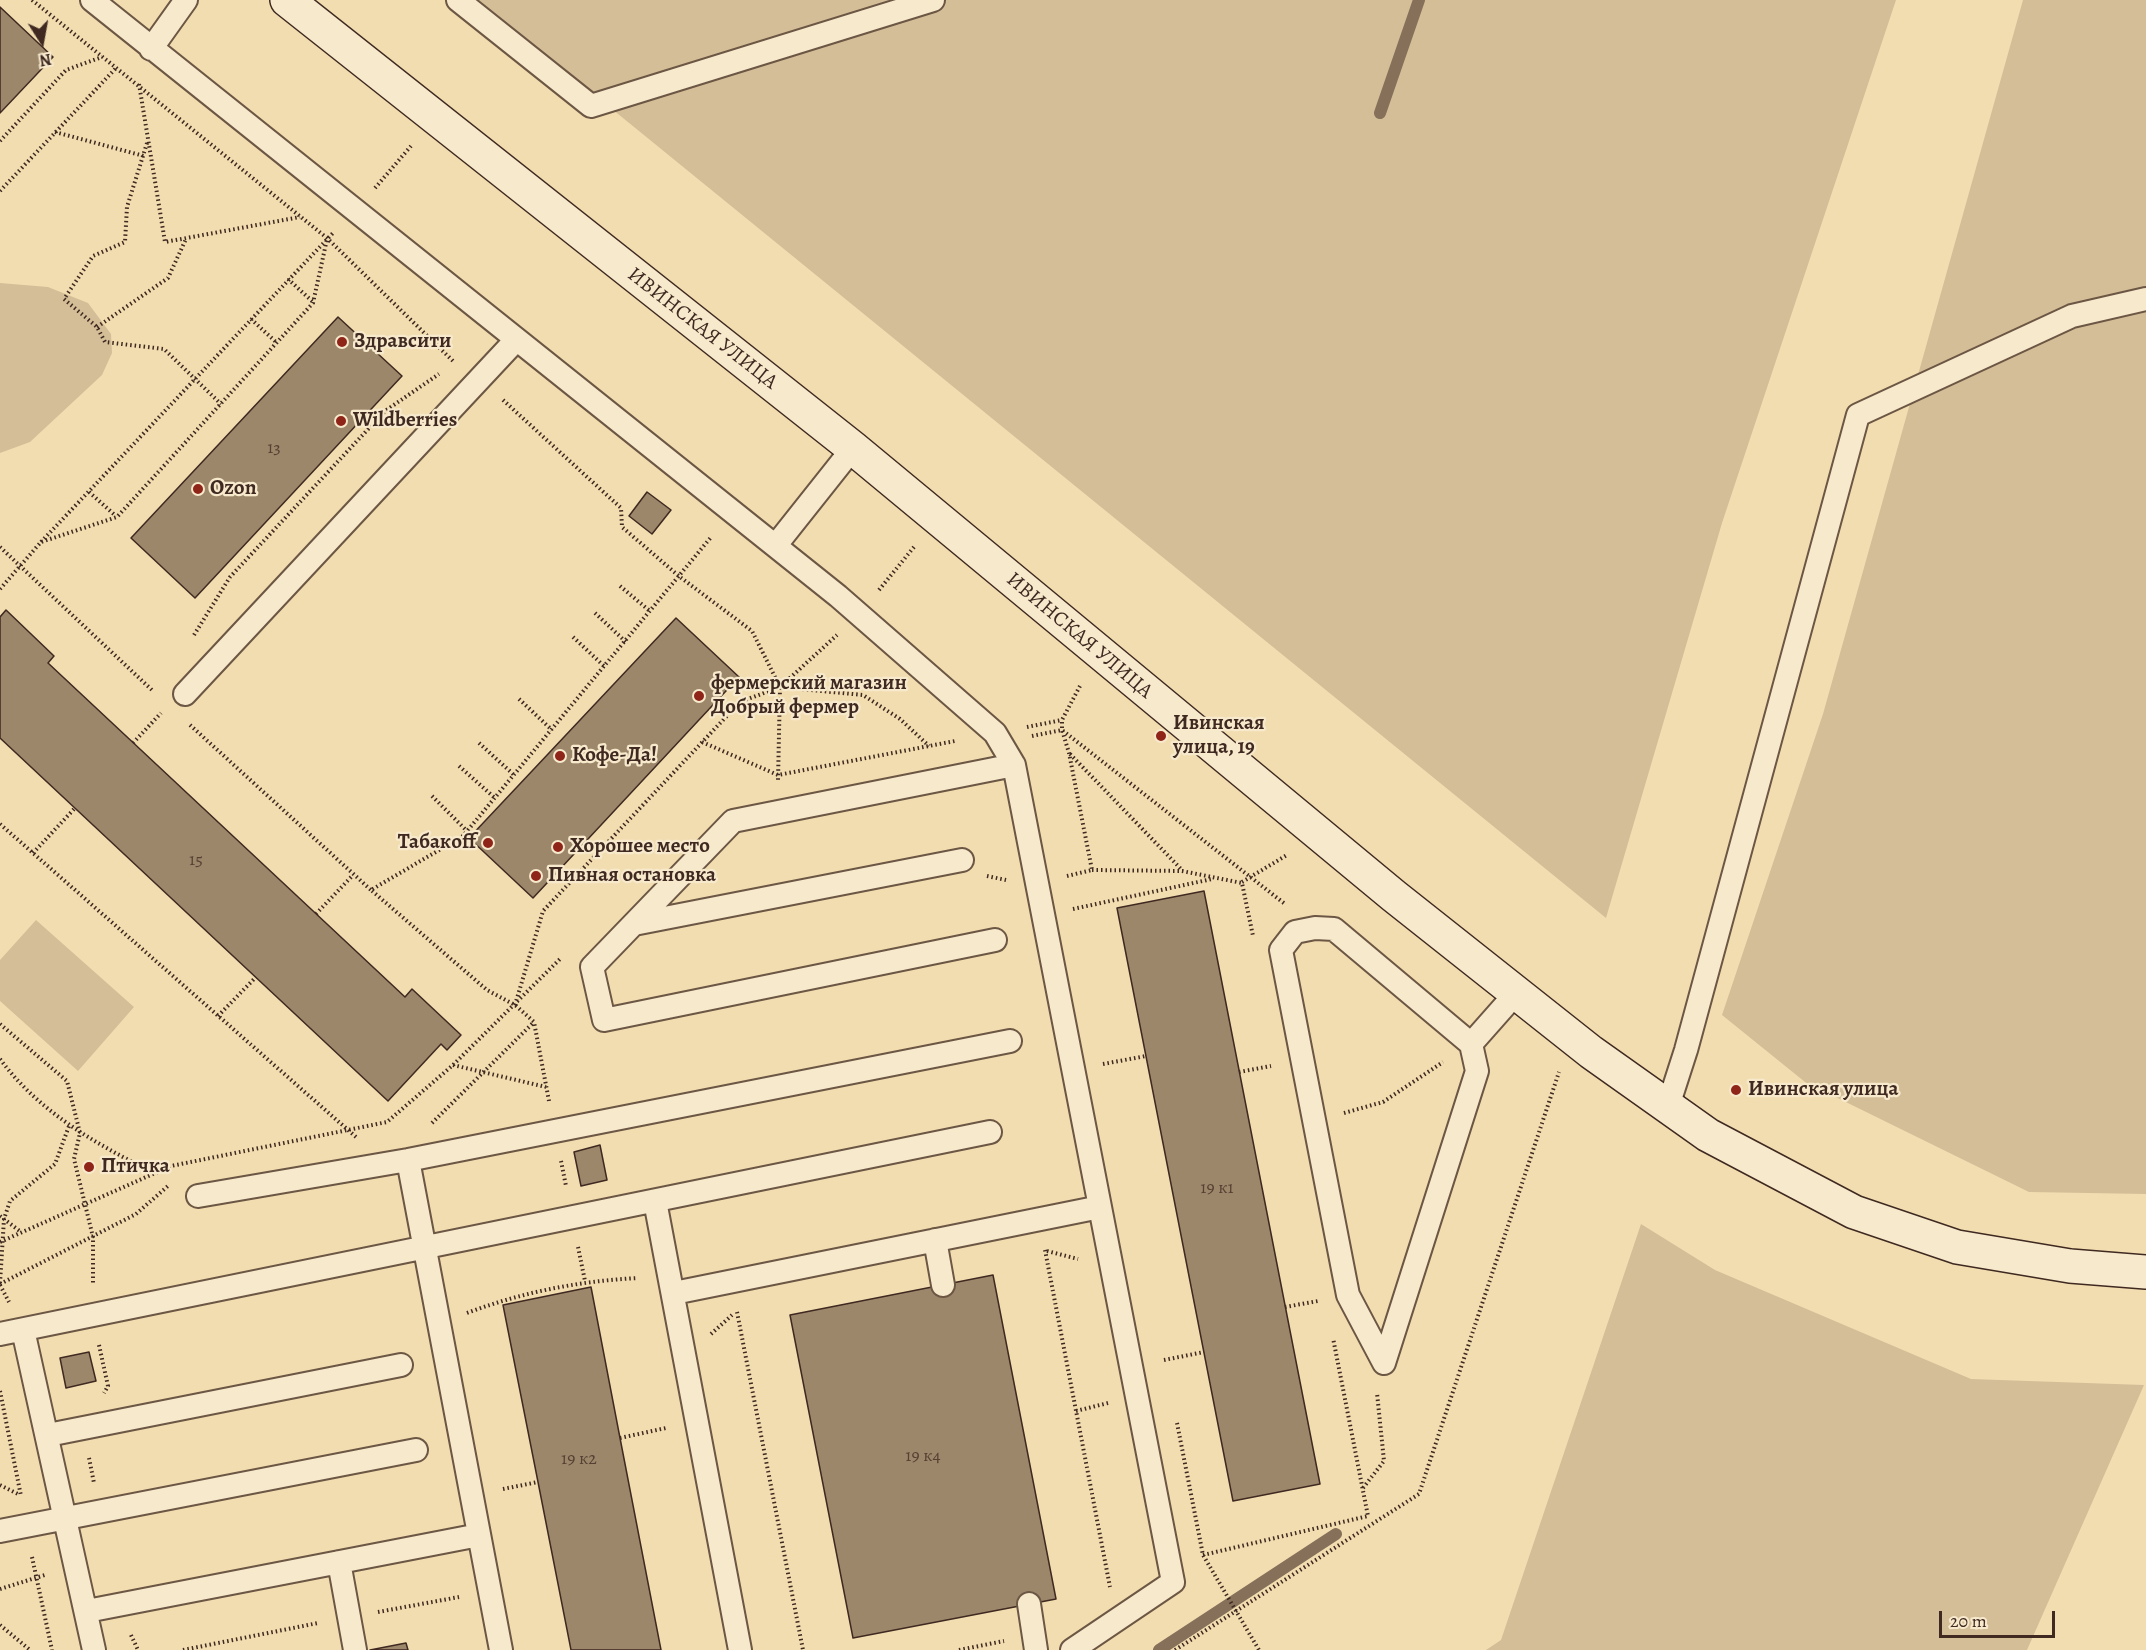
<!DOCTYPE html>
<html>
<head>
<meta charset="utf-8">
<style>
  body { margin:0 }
  #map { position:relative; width:2146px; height:1650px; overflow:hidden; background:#f2ddb1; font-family:Alegreya,serif }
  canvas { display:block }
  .north { position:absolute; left:12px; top:12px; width:60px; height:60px; -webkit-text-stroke:4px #f7e9cc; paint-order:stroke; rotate:169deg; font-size:16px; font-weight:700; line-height:24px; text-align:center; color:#3f2920 }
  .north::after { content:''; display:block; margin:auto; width:21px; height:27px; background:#3f2920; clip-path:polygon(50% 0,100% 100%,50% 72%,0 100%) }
  .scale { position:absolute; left:1939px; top:1611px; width:116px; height:27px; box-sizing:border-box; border:3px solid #3f2920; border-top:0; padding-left:8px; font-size:18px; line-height:21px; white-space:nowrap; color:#3f2920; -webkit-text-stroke:4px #f7e9cc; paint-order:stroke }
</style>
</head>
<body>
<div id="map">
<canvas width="2146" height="1650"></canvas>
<div class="north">N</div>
<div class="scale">20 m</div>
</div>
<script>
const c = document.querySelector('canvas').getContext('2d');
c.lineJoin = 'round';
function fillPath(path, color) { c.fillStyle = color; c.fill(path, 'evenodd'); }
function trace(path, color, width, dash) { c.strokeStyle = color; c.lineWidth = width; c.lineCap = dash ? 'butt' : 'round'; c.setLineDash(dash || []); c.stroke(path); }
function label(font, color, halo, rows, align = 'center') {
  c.font = font + ' Alegreya,serif'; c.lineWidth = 4.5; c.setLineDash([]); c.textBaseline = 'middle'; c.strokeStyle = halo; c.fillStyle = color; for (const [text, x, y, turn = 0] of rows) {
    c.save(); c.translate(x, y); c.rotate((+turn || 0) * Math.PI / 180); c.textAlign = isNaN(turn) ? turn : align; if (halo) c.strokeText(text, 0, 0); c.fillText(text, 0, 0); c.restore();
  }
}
fillPath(new Path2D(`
  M478 0H1896L1722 523 1606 918Z
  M2023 0H2146V1194L2029 1192 1805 1082 1722 1015 1823 714Z
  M0 283 48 287 88 303 111 334 112 353 102 375 30 442 0 453Z
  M36 920 134 1007 78 1071 0 1001V960Z
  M1641 1224 1715 1270 1971 1379 2144 1385 2027 1650H1486L1501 1640Z`), '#d4be98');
trace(new Path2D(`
  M1380 113 1419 0
  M1159 1650 1336 1534`), '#86705a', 12);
const building = new Path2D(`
  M0 7 53 57 0 113Z
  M338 317 402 376 195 598 131 538Z
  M647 492 671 510 652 534 629 516Z
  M6 610 54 656 48 663 405 997 412 989 461 1035 447 1050 441 1044 388 1101 0 738V617Z
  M676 618 739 677 533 898 469 838Z
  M1204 891 1320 1484 1233 1501 1117 908Z
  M600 1145 607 1180 581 1186 574 1152Z
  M993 1275 1056 1599 853 1638 790 1315Z
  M591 1287 620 1438 661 1650H571L538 1482 503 1305Z
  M89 1352 96 1381 66 1388 60 1358Z
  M406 1643 408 1650H370Z`);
fillPath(building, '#9c876b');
trace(building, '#3f2920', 1.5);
const lane = new Path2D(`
  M92 0 838 596 995 733 1014 765 1173 1582 1072 1650
  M458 0 591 106 933 0
  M151 49 186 0
  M776 545 853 448
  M185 694 516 340
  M634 924 962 860
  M995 940 604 1020 592 967 733 821 1014 765
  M1668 1106 1686 1050 1858 415 2072 316 2146 299
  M408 1160 501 1650
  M198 1196 408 1160 1010 1041
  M655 1201 740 1650
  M935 1240 943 1285
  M674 1293 1100 1207
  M23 1330 94 1650
  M0 1334 990 1132
  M1384 1363 1348 1295 1281 950 1295 932 1315 928 1334 929 1471 1044
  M1384 1363 1477 1071 1471 1044 1517 992
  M48 1435 401 1365
  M0 1531 416 1450
  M339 1562 355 1650
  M1029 1604 1036 1650
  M87 1611 479 1535`);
const secondary = new Path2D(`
  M287 0 853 448 1394 896 1591 1052 1708 1135 1854 1212 1957 1247 2070 1266 2146 1272`);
trace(lane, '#6c5644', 26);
trace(secondary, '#3f2920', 36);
trace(new Path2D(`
  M32 0 327 238 454 362
  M139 84 165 242 300 217
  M55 132 144 156
  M0 141 66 70 102 57
  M147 143 127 207 125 242 93 256 64 299 97 327 105 342 164 349 221 404
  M375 188 411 146
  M0 191 117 67
  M288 279 313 302
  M251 319 277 343
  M97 327 168 278 186 239
  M503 400 621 508 622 527 680 577 752 631 780 687 778 781
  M89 492 116 516
  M41 542 333 233
  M0 547 153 691
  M620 586 651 612
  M0 589 41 542 117 517 313 303 327 239
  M879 590 914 547
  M595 613 626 642
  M194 635 230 577 385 411 439 374
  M573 637 605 667
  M780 687 863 695 900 719 929 746
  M519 699 552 730
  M190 725 371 890
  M1027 727 1062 720
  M1032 736 1062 730 1285 904
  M702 742 778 775 955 741
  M133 743 161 713
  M479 743 514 775
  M1070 754 1182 870
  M459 766 495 798
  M432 796 467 831
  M0 824 356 1137
  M33 853 75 808
  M1092 870 1182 871 1242 883 1253 936
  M987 876 1006 880
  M1067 876 1092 870 1069 753 1062 730V720L1081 684
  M1242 882 1287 855
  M1073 909 1212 879
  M316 914 353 875
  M515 1005 543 911 740 702 780 687 837 635
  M218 1016 256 977
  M0 1024 67 1081 80 1133 74 1159 93 1237V1284
  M0 1059C39 1112 96 1144 154 1173
  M1103 1064 1146 1056
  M453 1065 546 1087
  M1239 1072 1271 1066
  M549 1101 534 1022 515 1005 487 990 371 890 463 836 712 536
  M1344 1113 1383 1102 1443 1062
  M432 1123 533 1023
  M561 1161 566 1186
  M0 1216 21 1232
  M0 1242 171 1166 387 1122 453 1065 561 958
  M578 1247 585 1281
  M1045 1250 1110 1587
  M1047 1251 1078 1259
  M0 1283 4 1219 10 1201 55 1164 69 1126
  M0 1284 136 1214 168 1186
  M0 1285 9 1302
  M1285 1307 1318 1301
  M737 1312 803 1650
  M467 1313C523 1292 579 1281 638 1278
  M711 1334 732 1315
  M99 1345 108 1386 104 1393
  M1164 1360 1204 1352
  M0 1391 21 1496
  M1076 1411 1108 1403
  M1177 1423 1203 1555 1259 1650
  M620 1438 666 1428
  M89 1458 94 1483
  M0 1485 18 1494
  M1363 1488 1384 1461 1377 1393
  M503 1489 538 1482
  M1203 1555 1368 1516 1333 1338
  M32 1557 52 1650
  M0 1589 45 1575
  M378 1612 459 1597
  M0 1625 30 1650
  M131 1635 138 1650
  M183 1650 318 1623
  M959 1650 1004 1641
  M1175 1650 1419 1494 1559 1072`), '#3f2920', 4, [1.5, 3]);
trace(lane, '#f7e9cc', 22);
trace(secondary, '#f7e9cc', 33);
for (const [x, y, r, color] of [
  [342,342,6,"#8f2418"],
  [341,421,6,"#8f2418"],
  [198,489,6,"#8f2418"],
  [699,696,6,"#8f2418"],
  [1161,736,6,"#8f2418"],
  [560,756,6,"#8f2418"],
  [488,843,6,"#8f2418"],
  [558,847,6,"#8f2418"],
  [536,876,6,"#8f2418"],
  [1736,1090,6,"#8f2418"],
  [89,1167,6,"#8f2418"]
]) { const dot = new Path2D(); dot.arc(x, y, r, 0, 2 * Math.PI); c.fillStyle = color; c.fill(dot); trace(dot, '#f7e9cc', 2); }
label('18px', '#564033', null, [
  ["13",274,449],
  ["15",196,861],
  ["19 к1",1217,1189],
  ["19 к4",923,1457],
  ["19 к2",579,1460]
]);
label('21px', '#3f2920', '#f7e9cc', [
  ["ИВИНСКАЯ УЛИЦА",702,329,38],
  ["ИВИНСКАЯ УЛИЦА",1079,636,40]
]);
label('bold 21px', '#3f2920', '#f7e9cc', [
  ["Здравсити",354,342],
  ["Wildberries",353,421],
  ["Ozon",210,489],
  ["фермерский магазин",711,684],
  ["Добрый фермер",711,708],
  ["Ивинская",1173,724],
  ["улица, 19",1173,748],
  ["Кофе-Да!",572,756],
  ["Табакoff",476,843,"right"],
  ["Хорошее место",570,847],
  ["Пивная остановка",548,876],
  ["Ивинская улица",1748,1090],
  ["Птичка",101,1167]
], 'left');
</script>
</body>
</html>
